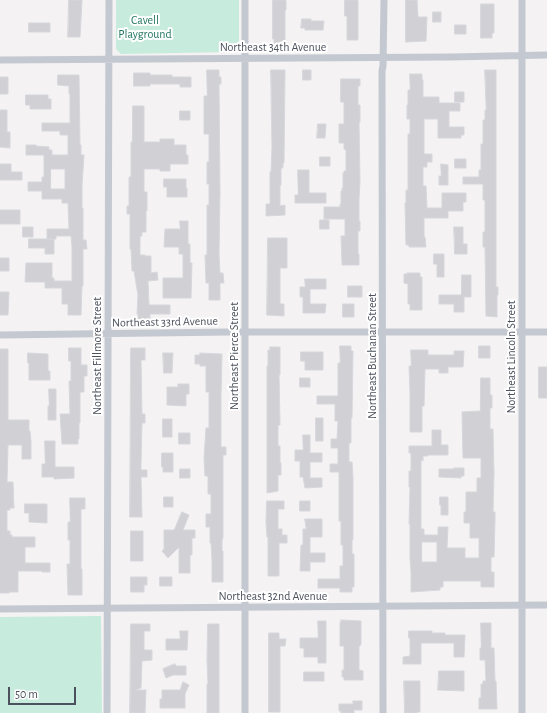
<!DOCTYPE html>
<html>
<head>
<meta charset="utf-8">
<style>
  body { margin:0 }
  #map { position:relative; width:547px; height:713px; overflow:hidden; background:#f4f2f2; font-family:"Alegreya Sans",sans-serif }
  canvas { display:block }
  .scale { position:absolute; left:8px; top:687px; width:68px; height:18px; box-sizing:border-box; border:2px solid #4c515d; border-top:0; padding-left:5px; font-size:12px; line-height:14px; white-space:nowrap; color:#4c515d; -webkit-text-stroke:3px #fff; paint-order:stroke }
</style>
</head>
<body>
<div id="map">
<canvas width="547" height="713"></canvas>
<div class="scale">50 m</div>
</div>
<script>
const c = document.querySelector('canvas').getContext('2d');
c.lineJoin = 'round';
function fillPath(path, color) { c.fillStyle = color; c.fill(path, 'evenodd'); }
function trace(path, color, width, dash) { c.strokeStyle = color; c.lineWidth = width; c.lineCap = dash ? 'butt' : 'round'; c.setLineDash(dash || []); c.stroke(path); }
function label(font, color, halo, rows, align = 'center') {
  c.font = font + ' "Alegreya Sans",sans-serif'; c.lineWidth = 4; c.setLineDash([]); c.textBaseline = 'middle'; c.strokeStyle = halo; c.fillStyle = color; for (const [text, x, y, turn = 0] of rows) {
    c.save(); c.translate(x, y); c.rotate((+turn || 0) * Math.PI / 180); c.textAlign = isNaN(turn) ? turn : align; if (halo) c.strokeText(text, 0, 0); c.fillText(text, 0, 0); c.restore();
  }
}
fillPath(new Path2D(`
  M116 0H239V46L238 50 233 52 121 54 116 49Z
  M101 616 102 713H0V617Z`), '#c7ebdd');
const building = new Path2D(`
  M69 0H82L80 37H68Z
  M273 0H286V10H285V44H274V39H273Z
  M345 0H358V40H347V16H345Z
  M406 0H417L418 17H427L426 41 406 42Z
  M481 4H494V33H492V38H481Z
  M433 12H441V22H433Z
  M302 19H311V21H324L323 30H305V28H301Z
  M29 23H50V32H29Z
  M455 25H466V34H455Z
  M207 70H219V77H221V84H219L220 193 219 255 220 273H223L224 283H220V300H209V283H206L205 255H207V205H209V184H207V162H209V134H204V96H207Z
  M271 70H285L284 163H283V168H281V185H280V206L285 205V215L266 216V204H270V172H271L272 148Z
  M303 70H311V80H303Z
  M485 70H496V287H498V295H497V317L486 316 485 247H483V232H485V200H483V184H463V177H479V170H481V144H483V120H485V110H486Z
  M134 73H150V75H172V77H191V87H180V84H150V86H134Z
  M410 74H422V80H423V97H439V103H460V111H449V127H464V135H461V138H438V119H424V154H432V162H427V167H423V186H426L427 208H442V193H466V202H463V211H448V218H424V237H425L426 247H409V245H406L405 203H406V190H408V134H410V119H407V105H408V90H410Z
  M58 75H79L80 145H81V155H84L82 185V208H83V240H86L87 249H83V286H82L81 315H68V304H62V288H45V282H25L26 263H52V278H54V281H72V247L71 236H56V239H47V229H69L68 203H62V199H42V191H28V182H42V177H44V155H26V145H36V146L49 147V150H52V155H68V135H60V131H42V123H70V94H69V86L58 85ZM51 169H65V189H51Z
  M0 77H8V94H0Z
  M341 79H360V86H358V105H360V122H359L360 181 359 199V221H360V231H358V254H359V265H342L341 236H345V219H324V207H340V204H341V191H342V188H343V173H344V171H346V150L344 149V143H339V124H344V102H341Z
  M455 92H464V102H455Z
  M26 95H48V99H51V109H30V105H26Z
  M133 106H144V142H160V139H174V145H186V155H188V164H170V171H160V169H144V192H147V211H146V232H142V236H140V255H145V256H151V273L157 272 158 280 148 281 149 305H170V314H150V319H138V314H137L138 295 134 271H132L131 249H130V214H127V206H129V177H131V142H132Z
  M0 110H7V132H10V148L0 147Z
  M180 111H190V120H180Z
  M318 124H326L325 138H317Z
  M320 157H330V166H320Z
  M455 159H466V168H455Z
  M0 164H11V172H22V180H0Z
  M441 164 448 165V185H439V176H441Z
  M298 170H309V193H326V203H295V195H298Z
  M164 179H186V188H187V197H167V187H164Z
  M0 210H20V224H0Z
  M320 220H329V229H320Z
  M180 221H188V244H190V263H192L191 298H163V278H183V254H179V247H164L165 229H180Z
  M23 227H33V237H23Z
  M454 227H463V244H467V254H455Z
  M268 238H287V268H280V304H284V316L267 315Z
  M29 239H54V254H45V248H29Z
  M434 254H444V277H437V264H434Z
  M0 258H9V271H0Z
  M407 273H420V277H422V310H410V304H408V284L404 283V274H407Z
  M462 275H471V297H464V312H454V304H439V295H461Z
  M305 279H326V289H310V304H326L325 313H303V297H300V287H305Z
  M348 286H362V297H348Z
  M0 292H9L8 315H0Z
  M343 304H354V317H343Z
  M340 346H351V351H353L352 418H351V443H349V462H352L353 478V540H352V554H354V587H352V592H340V588H318V579H340V566H343V545H341V521H339V472H330V464H338V448H331V439H337L338 421H335V404H317V396H338V363H340Z
  M479 346H490V358H479Z
  M270 347H280V375H279L280 425H278V446H280V463H281V475H278V491L267 493V366H268V350H270Z
  M69 348H81V365H87V376H84V392H80V423H79V439H78V444H62L60 414H70L69 381H71V361H69Z
  M131 348H145V360H141L142 414H145V423H142L141 465V470H147V477H141L142 517H130Z
  M0 349H8V420H29V431H30L31 441V459H22V445H8L7 482H13L14 508H10V510H7V531H10V535H12V537H35V547H25V563H50V572H42V571H18V592H9V593H0Z
  M411 350H428V355H454V351H464L463 367H448V373H439V369H425L424 406H422V432H410V392L409 366H411Z
  M301 352H323V370H305V361H301Z
  M28 353 48 354V371H50V380H29V363H28Z
  M163 353H173L172 373H164Z
  M200 353 222 354 221 396V447H226V455H223V537L222 541V551H223V582H212V560L211 543H210V527H206V514H211V494H208V476H205L204 458 206 428H209V392H206V366H200V364H195V355H200Z
  M539 367H547V398H539Z
  M300 378H310V387H300Z
  M481 378H490V395H492V408H490V429H493L494 474 493 512H495V520L494 557H491V572H494V587H481V581H443V587H440V590L411 592V571L410 559V524H409L410 487H409V471H411V453H409V446H432V430H441V445H448V455H428V456H423V461L421 460V529H424V535H438V527H448L447 548H465V558H479V538H470V523H464V512H466V492H477V478H481V458H463L462 412 480 411ZM422 542H437V562H422Z
  M178 384H189V394H186V406L167 405V387H178Z
  M49 389H56V420H48V406H49Z
  M316 418H323V441H316Z
  M163 419H172V437H163Z
  M179 433H190V444H179Z
  M303 435H310V453H322V462H310V478H322V487L305 488 303 477H300V461H295V450H303Z
  M45 441H55V467H74V478L54 479V477H42V464H45Z
  M162 453H173V472H163V467H162Z
  M454 468H464V476H461V478L439 477V469H454Z
  M180 469H190V478H180Z
  M164 497H173V507H164Z
  M440 497H448V515H441V505H440Z
  M70 498H85V509H81V569H82V595H68L67 564H70V540H68V522H70Z
  M267 501H284V509H278V529H282V535H287V543H279V576H268V537H267L266 522Z
  M300 501H310V511H300Z
  M25 504H47V523L29 522V513H25Z
  M182 512 189 515 183 530H195V538H192V555H190V573H179V547L168 558 162 551 164 549V530H174Z
  M305 519H322V537H310V553H325V562H310V571H300L301 545H303V529H306Z
  M131 531H143V561H131Z
  M131 577H147V585H144V592H131Z
  M160 577H172V586H160Z
  M341 620 361 621V644L360 646H359V670L363 671V680H344V677H342V670H344V646H340V622H341Z
  M318 621H326V663H318V657H304V648H300V638H318Z
  M481 623H491V648H494L495 681H496L497 709H479V698H481V684H483V681H486L485 660H480V648H481Z
  M131 624H150V631H144V650H152V660L142 661 141 688 136 690H146L145 713H130Z
  M208 624H219V713H207V684H208L207 660Z
  M180 631H188L187 650H166V639H180Z
  M409 631H432V633H445V635H465L464 657H454V643H421V664H403V657L410 656V638H409Z
  M269 633H279V639H286L285 646H280V712H269Z
  M175 664 176 666H186V675H173L166 678 163 669Z
  M439 671H464V691L438 690Z
  M304 672H324V681H304Z
  M404 681H420V712H417V713H405Z
  M183 682 189 685 185 694V708H160V699H162V690H180Z
  M353 701H362V710H354V713H341V711H339V704H353Z`);
fillPath(building, '#d0d0d5');
trace(building, '#d6d7dc', 1);
trace(new Path2D(`
  M522 0V713
  M0 60 451 57 547 55
  M0 335 229 332H547
  M0 609 547 605
  M107 713 109 0
  M245 713V0
  M383 713 382 71 383 66 384 0`), '#c4c9d1', 7);
label('12px', '#247660', '#fff', [
  ["Cavell",145,20],
  ["Playground",145,34]
]);
label('12px', '#4c515d', '#fff', [
  ["Northeast 34th Avenue",273,47],
  ["Northeast 33rd Avenue",165,322,-1],
  ["Northeast Fillmore Street",97,356,-90],
  ["Northeast Pierce Street",234,356,-90],
  ["Northeast Buchanan Street",372,356,-90],
  ["Northeast Lincoln Street",511,357,-90],
  ["Northeast 32nd Avenue",273,596]
]);
</script>
</body>
</html>
